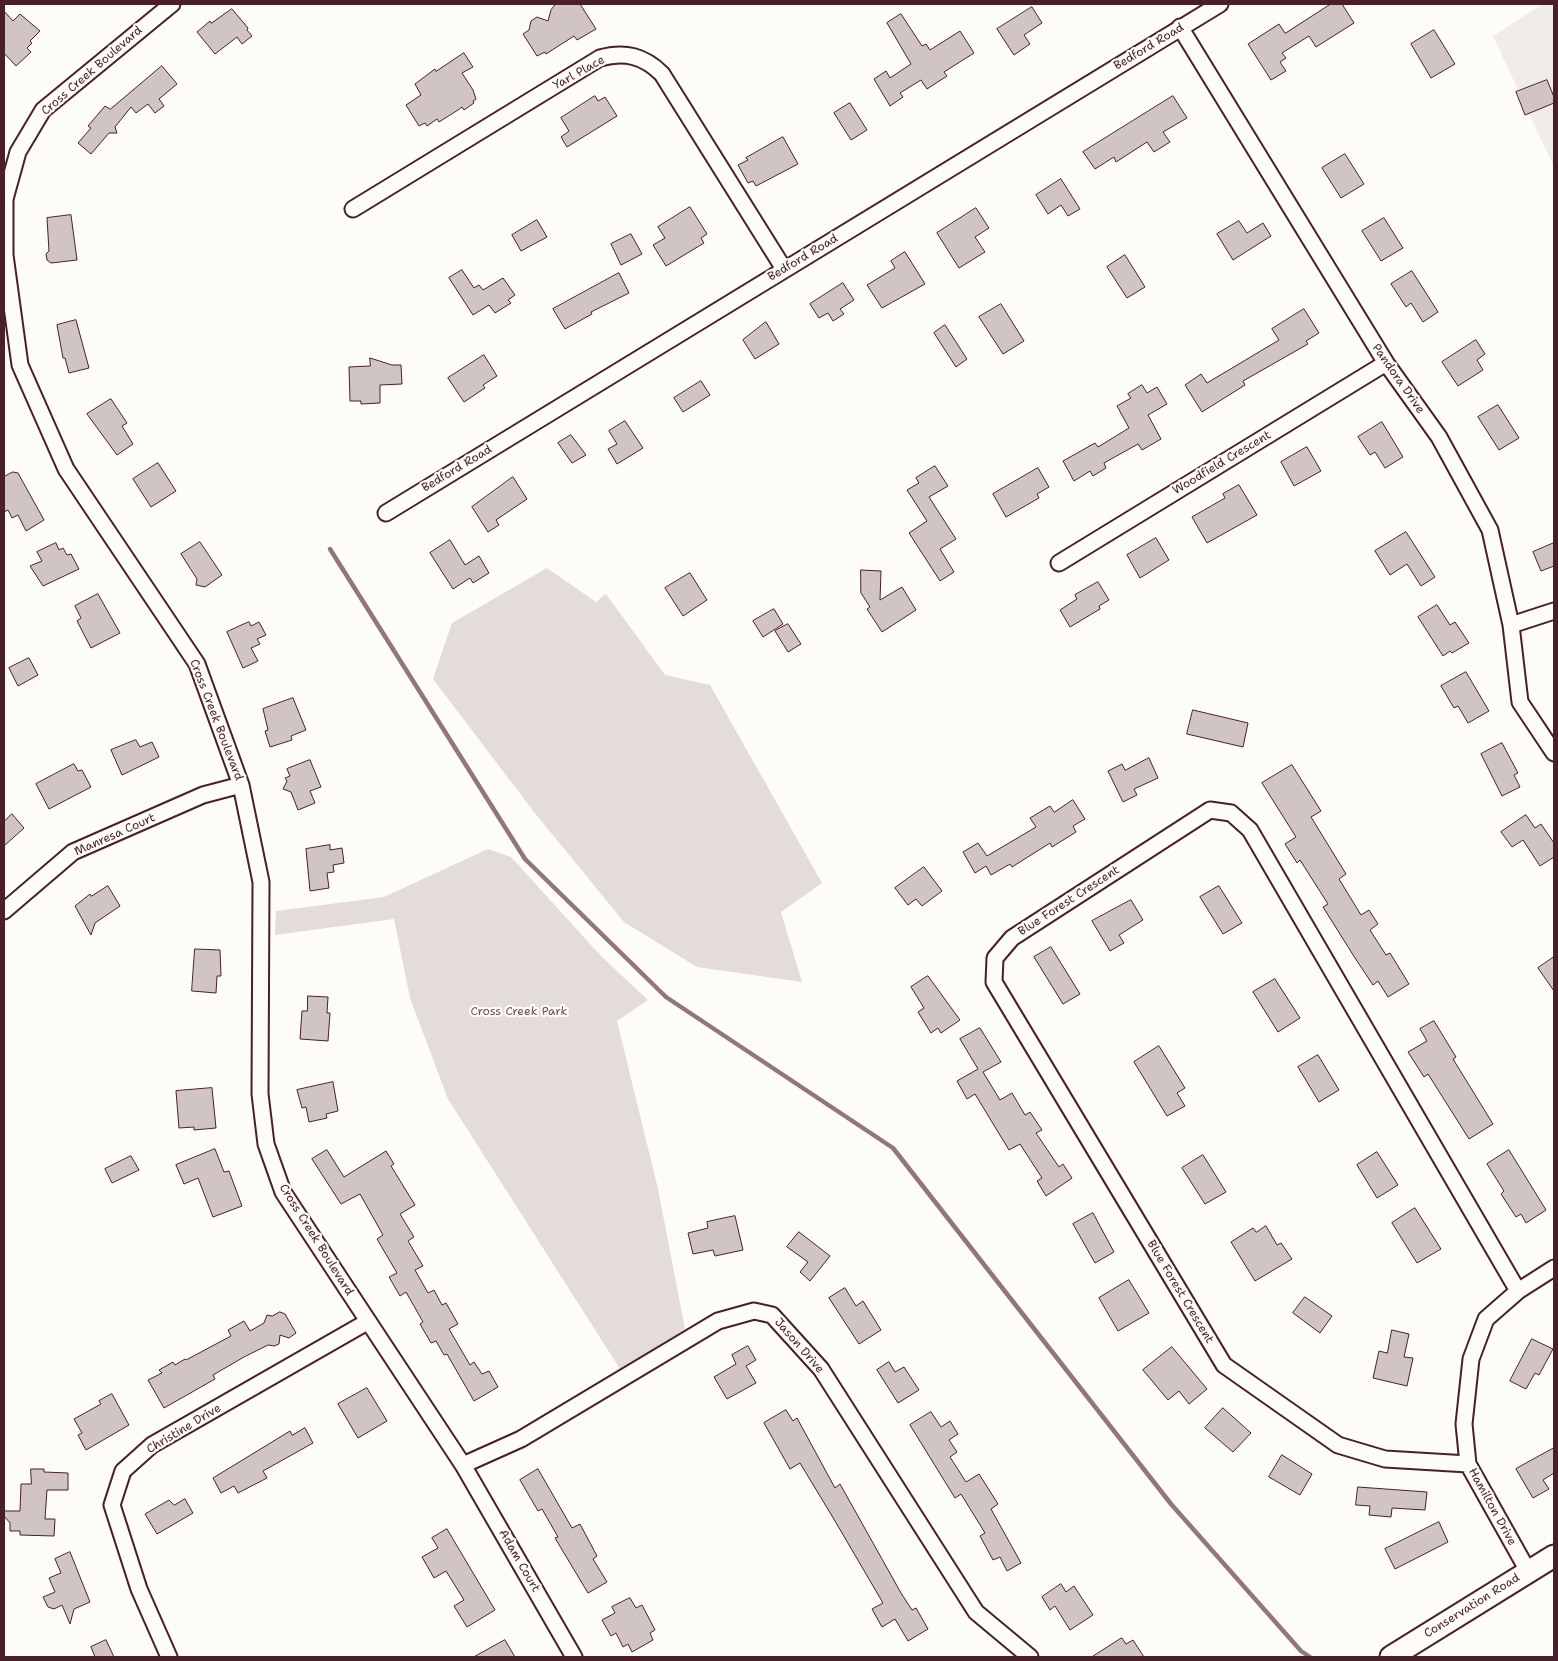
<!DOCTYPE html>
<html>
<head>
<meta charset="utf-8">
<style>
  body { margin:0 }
  #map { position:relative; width:1558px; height:1661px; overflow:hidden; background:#fdfcf7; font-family:"Shantell Sans",sans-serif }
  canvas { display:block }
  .frame { position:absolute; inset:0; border:5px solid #4a1f2b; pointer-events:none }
</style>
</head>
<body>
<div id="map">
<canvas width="1558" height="1661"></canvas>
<div class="frame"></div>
</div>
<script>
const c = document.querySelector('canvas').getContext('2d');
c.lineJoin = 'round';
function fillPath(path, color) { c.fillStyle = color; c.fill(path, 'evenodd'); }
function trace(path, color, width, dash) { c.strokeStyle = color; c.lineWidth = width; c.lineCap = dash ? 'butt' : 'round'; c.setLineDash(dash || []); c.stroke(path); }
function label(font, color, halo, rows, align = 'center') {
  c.font = font + ' "Shantell Sans",sans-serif'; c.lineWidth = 4.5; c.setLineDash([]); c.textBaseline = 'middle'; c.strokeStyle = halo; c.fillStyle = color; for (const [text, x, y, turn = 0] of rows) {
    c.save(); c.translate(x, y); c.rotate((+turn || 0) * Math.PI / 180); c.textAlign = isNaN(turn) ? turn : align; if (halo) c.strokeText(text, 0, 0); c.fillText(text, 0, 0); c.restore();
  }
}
fillPath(new Path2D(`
  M1543 4H1554V167L1493 36Z`), '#f0ece8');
fillPath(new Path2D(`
  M547 568 596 602 606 594 665 675 710 685 822 883 781 912 802 982 697 967 624 922 534 812 433 679 452 623Z
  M488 849 511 857 601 956 648 1000 617 1021 658 1189 685 1329 620 1369 448 1099 410 998 394 919 275 935 276 911 384 897Z`), '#e3dcda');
trace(new Path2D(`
  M330 549 525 859 666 997 893 1148 1171 1504 1301 1651 1310 1657`), '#91777b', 4.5);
const building = new Path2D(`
  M556 4H580L596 29 577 40 574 36 546 54 545 52 537 56 523 34 529 30 531 21 537 17 548 21 551 10Z
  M1331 4H1342L1354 23 1316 47 1309 36 1282 53 1286 58 1280 62 1286 71 1271 80 1248 44 1279 24 1285 33Z
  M1032 7 1042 23 1024 35 1030 44 1014 55 997 29Z
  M232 9 248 28 247 30 252 36 242 44 237 37 215 54 197 32 210 21 211 23Z
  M4 11 13 21 20 14 40 31 30 41 32 43 27 48 31 52 16 66 4 53Z
  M901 14 922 46 926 44 930 50 960 31 974 53 944 72 947 76 927 89 921 80 900 93 903 97 890 106 874 79 886 71 890 78 911 64 887 23Z
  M1434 30 1455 64 1431 78 1411 44Z
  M464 53 473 67 462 73 473 90 476 99 473 101 474 103 464 110 462 107 458 110 439 122 437 119 427 126 425 123 419 126 406 105 421 95 415 84 435 69 436 71Z
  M162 66 177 84 159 99 164 106 155 113 148 104 136 113 131 107 115 127 117 133H109L91 154 78 143 91 128 88 126 105 106 110 109Z
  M1547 80 1554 97V103L1525 115 1516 92Z
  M595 96 598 101 605 97 617 116 567 147 561 137 569 131 561 118Z
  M1173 96 1187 118 1163 132 1170 142 1154 152 1147 142 1116 162 1114 157 1095 169 1083 152Z
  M850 103 867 130 851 140 834 113Z
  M783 137 798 164 756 186 753 181 748 183 738 165 748 160 746 158Z
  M1345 154 1364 184 1341 198 1322 168Z
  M1061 179 1080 209 1068 216 1061 205 1048 214 1036 195Z
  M690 207 707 234 701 238 704 243 666 266 653 245 665 238 658 227Z
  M976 208 989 228 975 237 985 252 959 268 937 233Z
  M71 215 77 260 51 263 47 260 46 254 49 251 47 218Z
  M1384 218 1403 248 1381 261 1362 231Z
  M537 220 547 237 521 251 512 235Z
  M1239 221 1247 233 1263 223 1271 236 1233 260 1217 234Z
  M631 234 642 254 621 265 611 244Z
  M905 252 925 284 882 308 867 285 895 268 891 261Z
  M1125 255 1145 287 1127 298 1107 267Z
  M462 270 474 288 479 285 483 290 503 278 515 295 508 300 511 303 495 313 489 305 473 315 449 278Z
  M1412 271 1438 312 1423 322 1411 303 1406 307 1391 284Z
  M619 273 629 293 591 312 592 314 565 329 553 309Z
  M843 283 854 300 840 309 844 314 833 321 828 313 819 318 810 304Z
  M1001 304 1024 341 1003 354 979 317Z
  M1304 309 1319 333 1306 341 1308 344 1243 381 1245 385 1202 412 1185 385 1201 374 1207 383 1279 340 1272 329Z
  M76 320 89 368 69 373 65 358H63L57 325Z
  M766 322 779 344 755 359 743 340Z
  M945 325 967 359 956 367 934 333Z
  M1476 340 1485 354 1477 360 1483 370 1458 386 1442 362Z
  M484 355 497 376 483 385 485 388 464 402 448 378Z
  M370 358 392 365H401L402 384 380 385V403L361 404V401H350L349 367 370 366Z
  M701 381 710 395 683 412 674 398Z
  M1142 385 1147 393 1157 387 1167 404 1148 415 1161 439 1142 450 1138 444 1104 463 1106 468 1093 476 1090 471 1074 481 1063 461 1095 443 1098 447 1129 428 1117 406 1131 398 1128 394Z
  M111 399 127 423 122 426 133 444 117 455 87 414Z
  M1498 405 1519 438 1499 450 1478 417Z
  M625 421 643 448 617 464 608 449 617 444 609 431Z
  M1382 422 1403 457 1385 468 1375 452 1370 455 1358 437Z
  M571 435 586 455 572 463 558 443Z
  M1307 447 1321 471 1294 486 1281 462Z
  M158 463 176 491 151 507 133 479Z
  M935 466 948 486 929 497 956 539 940 549 954 572 940 581 909 533 927 521 907 490 919 483 916 478Z
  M1038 468 1049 487 1037 494 1039 498 1006 517 993 494Z
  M13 472 18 473 44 520 26 531 18 515 12 518 8 510 4 512V477Z
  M513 477 527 499 496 520 499 525 488 532 472 507Z
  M1239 485 1257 515 1207 543 1192 517 1225 498 1223 494Z
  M1406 532 1435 577 1421 586 1407 564 1390 575 1375 551Z
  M1156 538 1169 560 1140 578 1127 555Z
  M450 540 465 565 479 556 489 573 473 583 470 578 453 589 430 553Z
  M200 542 222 575 205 587 196 585 197 579 181 554Z
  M56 543 59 550 63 548 67 555 71 554 79 569 43 586 30 566 42 561 37 552Z
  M1554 543V566L1541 571 1533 552Z
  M861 570 881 571 880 600 902 587 916 610 882 632 867 609 870 607 861 593Z
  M690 573 707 600 683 616 665 588Z
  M1098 582 1109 600 1099 606 1100 609 1070 627 1060 610 1077 599 1075 595Z
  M98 594 120 633 91 648 77 621 81 618 75 606Z
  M1437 605 1450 625 1455 622 1469 643 1452 653 1450 651 1443 656 1418 617Z
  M774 609 783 624 763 637 753 621Z
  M249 622 251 626 259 622 266 635 257 639 260 644 251 648 258 661 243 668 227 632Z
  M788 624 801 644 788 652 775 631Z
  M29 658 38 675 18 686 9 668Z
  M1466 672 1489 711 1468 723 1458 706 1454 708 1441 686Z
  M293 698 306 730 291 736 292 740 270 747 265 731 268 730 263 709Z
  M1193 710 1248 723 1243 747 1187 734Z
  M136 740 140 747 152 742 159 757 122 775 111 750Z
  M1502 743 1518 773 1514 775 1520 787 1502 796 1481 754Z
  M1149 758 1158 778 1134 789 1137 795 1123 802 1108 771 1122 764 1125 770Z
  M310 760 321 787 310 791 315 803 298 810 291 792 283 789 287 781 285 778 290 776 287 769Z
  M74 764 78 771 82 770 91 787 49 809 36 784Z
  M1292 765 1321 811 1311 817 1346 874 1339 879 1361 915 1369 910 1378 924 1370 930 1386 955 1390 953 1409 984 1388 997 1378 981 1373 985 1355 958 1323 907 1328 904 1300 860 1297 863 1285 844 1296 837 1262 783Z
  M1073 800 1085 819 1073 826 1076 832 1052 847 1050 843 1012 867 1010 864 991 875 986 866 975 873 963 852 978 843 987 856 1036 827 1030 818 1050 806 1054 812Z
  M12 814 24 828 4 846V818L5 820Z
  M1526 815 1535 828 1541 824 1554 843V857L1540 866 1523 840 1512 847 1501 832Z
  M330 845V850L342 848 344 863 333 865 334 872 327 873 329 888 310 891 306 849Z
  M924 867 942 891 922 906 916 899 908 905 895 888Z
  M108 886 120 906 95 923 91 935 75 906 90 894 91 896Z
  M1219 886 1242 923 1223 934 1200 897Z
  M1131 900 1143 920 1119 935 1124 943 1110 951 1092 921Z
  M1051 947 1080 994 1063 1004 1034 957Z
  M195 949 220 950 221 976H217L216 993 192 991Z
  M1554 957V991L1538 968Z
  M928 976 960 1020 941 1033 938 1028 931 1033 918 1012 924 1008 911 987Z
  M1275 979 1300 1018 1278 1032 1253 992Z
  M308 996 328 997 327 1013H330L328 1041 300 1039 302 1011H307Z
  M1434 1021 1456 1057 1453 1059 1493 1124 1469 1139 1428 1074 1424 1077 1408 1052 1427 1041 1420 1029Z
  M980 1028 1001 1062 983 1072 1000 1100 1012 1093 1025 1115 1030 1112 1042 1130 1036 1133 1059 1167 1063 1164 1072 1178 1046 1196 1037 1181 1042 1178 1020 1144 1009 1150 975 1094 967 1099 957 1081 978 1069 960 1039Z
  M1159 1046 1185 1088 1177 1093 1185 1106 1167 1116 1134 1062Z
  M1318 1055 1339 1090 1319 1102 1298 1067Z
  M333 1082 338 1111 326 1114 327 1118 309 1122 306 1107 302 1108 297 1090Z
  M212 1088 216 1128 194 1130V1127L179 1128 176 1091Z
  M215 1149 224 1172 229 1171 242 1206 213 1217 198 1178 184 1184 176 1165Z
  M327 1150 344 1177 386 1151 394 1164 391 1166 415 1205 400 1214 414 1237 408 1241 423 1266 415 1270 428 1293 434 1290 442 1305 446 1303 458 1324 449 1329 470 1365 474 1362 482 1374 489 1371 498 1387 474 1401 447 1354 444 1355 436 1341 431 1343 420 1324 423 1322 406 1292 400 1296 389 1277 397 1273 377 1239 383 1235 360 1194 341 1204 312 1159Z
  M1509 1150 1546 1210 1526 1223 1521 1214 1516 1217 1501 1194 1504 1191 1487 1164Z
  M1377 1152 1398 1185 1377 1198 1357 1165Z
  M1203 1155 1226 1192 1205 1204 1182 1168Z
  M131 1156 139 1170 112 1183 105 1169Z
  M1415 1208 1441 1249 1417 1263 1392 1223Z
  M1093 1213 1114 1252 1095 1263 1073 1224Z
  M735 1216 743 1250 715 1256 713 1250 693 1254 688 1233 708 1228 707 1222Z
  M1266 1226 1277 1245 1281 1243 1292 1259 1255 1281 1231 1242 1253 1228 1256 1232Z
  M799 1232 830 1256 810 1281 800 1272 808 1262 787 1247Z
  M1129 1280 1149 1313 1118 1331 1099 1298Z
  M845 1288 856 1306 863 1301 881 1330 859 1344 829 1298Z
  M1305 1297 1332 1316 1320 1333 1293 1313Z
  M280 1312 285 1314 296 1333 289 1338 280 1335 279 1344 274 1346 268 1345 244 1357 213 1375 215 1379 164 1408 148 1380 162 1373 159 1370 173 1362 175 1365 185 1359 186 1360 231 1336 228 1330 244 1321 250 1331 264 1323 267 1315 272 1316Z
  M1392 1330 1409 1334 1404 1357 1413 1358 1407 1386 1373 1378 1379 1351 1387 1353Z
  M1532 1339 1553 1349 1539 1375 1535 1373 1526 1389 1510 1381Z
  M748 1346 756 1360 746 1366 756 1383 727 1399 714 1377 736 1364 732 1355Z
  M1172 1347 1207 1389 1189 1404 1179 1391 1168 1400 1143 1370Z
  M889 1362 895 1372 904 1367 919 1390 898 1403 877 1370Z
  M367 1388 387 1421 358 1438 338 1404Z
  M112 1394 129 1425 86 1450 78 1435 82 1433 74 1419 101 1404 99 1401Z
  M1223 1408 1251 1433 1233 1452 1205 1428Z
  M786 1410 793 1421 797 1418 835 1488 840 1484 901 1593 912 1610 916 1608 928 1629 908 1641 895 1619 882 1627 872 1609 883 1603 835 1521 800 1463 790 1469 764 1423Z
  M931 1412 941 1427 950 1421 958 1434 949 1440 957 1452 950 1457 966 1482 979 1474 998 1504 991 1509 1021 1563 1007 1571 1000 1557 993 1560 980 1536 985 1533 961 1494 955 1498 910 1425Z
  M305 1428 313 1443 263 1471 267 1478 238 1493 234 1486 221 1493 213 1478 290 1431 292 1435Z
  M1554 1448V1473L1543 1480 1549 1489 1533 1498 1516 1469Z
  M1282 1455 1312 1474 1300 1495 1269 1477Z
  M31 1469H44V1472L68 1473V1490H47L45 1519H55L54 1536 20 1535V1531H10V1523L4 1516V1511H20L21 1484H31Z
  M538 1469 572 1528 580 1524 597 1556 593 1559 607 1582 588 1593 555 1538 558 1537 542 1509 538 1511 520 1480Z
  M1358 1487 1427 1492 1425 1510 1392 1508 1391 1517 1369 1515 1370 1506 1356 1505Z
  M185 1499 193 1513 157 1534 145 1514 169 1500 174 1505Z
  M1439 1522 1448 1542 1395 1569 1385 1549Z
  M447 1529 495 1610 467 1627 454 1606 464 1600 446 1571 434 1578 422 1557 438 1548 432 1538Z
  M70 1552 90 1602 74 1609 70 1624 62 1605 54 1609 48 1607 43 1597 55 1592 49 1578 61 1573 55 1559Z
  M1061 1584 1066 1592 1074 1586 1093 1615 1070 1630 1055 1606 1050 1610 1042 1597Z
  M630 1598 636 1608 642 1605 655 1630 650 1633 653 1640 632 1652 628 1644 623 1647 616 1633 611 1636 602 1620 615 1613 612 1607Z
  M1122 1638 1126 1644 1133 1640 1144 1657H1092Z
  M106 1640 114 1657H95L91 1647Z
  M505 1640 515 1657H474Z`);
fillPath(building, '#d0c5c4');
trace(building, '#4a1f2b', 1);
const street = new Path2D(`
  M172 4 43 110 18 152 5 199V255L20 365 66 469 197 664 241 785 261 882 260 1094 266 1144 283 1192 463 1465 574 1657
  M1180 27 1386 363 1439 437 1490 530 1511 625 1520 702 1554 753
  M353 209 600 58C625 51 644 56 662 74L784 269
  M386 513 1220 4
  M1059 563 1386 363
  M1511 625 1554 611
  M4 911 73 852 203 795 241 785
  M1468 1464 1385 1459 1338 1445 1224 1365 994 982 995 958 1012 938 1210 810 1231 813 1250 830 1518 1291
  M463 1465 521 1439 718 1321 754 1311 772 1315 821 1369 976 1612 1030 1657
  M1528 1571 1468 1464 1464 1424 1471 1359 1486 1319 1518 1291 1554 1268
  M169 1657 139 1589 112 1505 123 1471 152 1445 367 1322`);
const secondary = new Path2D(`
  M1391 1657 1554 1556`);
trace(street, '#4a1f2b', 19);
trace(secondary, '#4a1f2b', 25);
trace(street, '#fdfcf7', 15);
trace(secondary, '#fdfcf7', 21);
label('12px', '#4a1f2b', '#fdfcf7', [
  ["Bedford Road",1149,47,-31],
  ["Cross Creek Boulevard",92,71,-41],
  ["Yarl Place",579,73,-29],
  ["Bedford Road",803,258,-31],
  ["Pandora Drive",1398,379,55],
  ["Woodfield Crescent",1222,463,-31],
  ["Bedford Road",457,469,-31],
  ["Cross Creek Boulevard",216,720,69],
  ["Manresa Court",115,835,-24],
  ["Blue Forest Crescent",1069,901,-33],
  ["Cross Creek Boulevard",316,1240,58],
  ["Blue Forest Crescent",1180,1292,59],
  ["Jason Drive",799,1346,49],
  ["Christine Drive",184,1429,-31],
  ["Hamilton Drive",1492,1507,61],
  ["Adam Court",519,1561,60],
  ["Conservation Road",1472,1606,-32]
]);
label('12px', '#704e57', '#fdfcf7', [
  ["Cross Creek Park",519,1012]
]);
</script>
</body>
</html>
